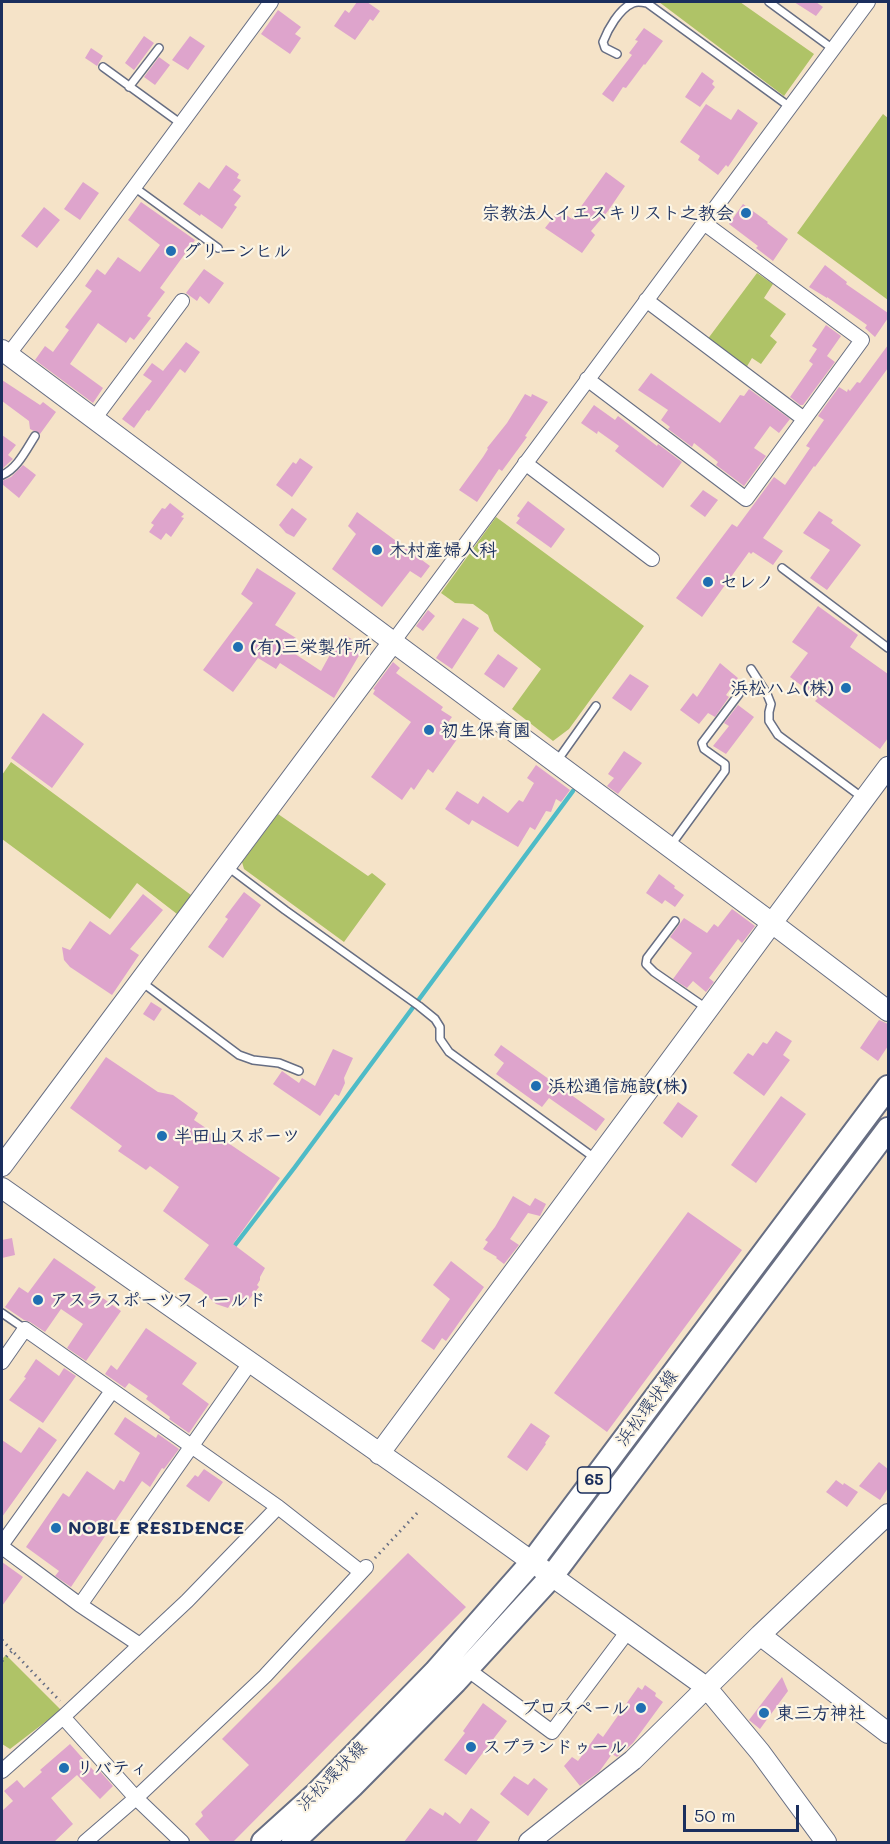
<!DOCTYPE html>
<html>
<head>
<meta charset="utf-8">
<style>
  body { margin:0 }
  #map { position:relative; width:890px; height:1844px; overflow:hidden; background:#f5e3c8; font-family:Mali,sans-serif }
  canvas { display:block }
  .frame { position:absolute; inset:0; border:3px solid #1b2f5e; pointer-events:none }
  .scale { position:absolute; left:683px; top:1805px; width:116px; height:27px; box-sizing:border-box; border:3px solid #1b2f5e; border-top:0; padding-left:8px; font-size:18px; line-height:21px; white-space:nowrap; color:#1b2f5e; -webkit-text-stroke:4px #fcf5e5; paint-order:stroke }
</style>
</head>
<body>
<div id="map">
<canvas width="890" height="1844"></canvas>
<div class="frame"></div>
<div class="scale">50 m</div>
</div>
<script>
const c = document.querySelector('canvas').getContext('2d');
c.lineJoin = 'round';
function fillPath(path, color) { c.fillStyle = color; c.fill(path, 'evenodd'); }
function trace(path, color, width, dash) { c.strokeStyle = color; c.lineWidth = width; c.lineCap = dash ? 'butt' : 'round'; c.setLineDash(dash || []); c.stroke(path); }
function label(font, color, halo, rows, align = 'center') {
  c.font = font + ' Mali,"Klee One",sans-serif'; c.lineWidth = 4.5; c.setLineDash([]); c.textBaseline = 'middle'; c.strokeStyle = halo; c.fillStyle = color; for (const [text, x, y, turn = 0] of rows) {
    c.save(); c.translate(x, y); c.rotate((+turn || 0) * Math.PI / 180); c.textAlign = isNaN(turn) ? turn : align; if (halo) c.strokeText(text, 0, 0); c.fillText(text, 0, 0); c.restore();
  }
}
fillPath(new Path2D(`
  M659 2H740L814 54 784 96Z
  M883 114 888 118V300L797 233Z
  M757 273 773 284 764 298 786 314 770 336 777 342 761 364 752 358 746 368 707 340Z
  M496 517 644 626 569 729 553 741 512 709 541 669 494 631 488 615 473 604 455 603 441 593Z
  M11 762 191 895 177 914 137 883 110 919 2 839V775Z
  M278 814 368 876 372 873 386 884 344 942 244 869 242 862Z
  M6 1655 61 1710 10 1749 2 1744V1659Z`), '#afc367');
trace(new Path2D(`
  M232 1249 295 1167 573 791`), '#4ebbc7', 4.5);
fillPath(new Path2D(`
  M357 2H367L380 11 373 21 370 19 355 40 334 26 345 10 349 13Z
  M794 2H816L823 7 816 16Z
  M278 10 301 27 295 34 301 38 290 54 261 34Z
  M644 28 663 41 645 65 644 64 626 88 623 87 613 102 602 94 632 55 629 53 638 41 635 40Z
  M144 36 154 43 134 70 125 63Z
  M190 36 205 46 188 70 172 60Z
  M91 48 103 56 97 66 85 58Z
  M159 57 170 65 155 85 144 77Z
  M702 72 714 81 712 84 715 87 700 107 685 97Z
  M706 104 731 120 738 109 758 123 728 167 726 165 718 175 698 160 700 156 680 142Z
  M226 165 239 174 237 178 241 180 233 190 241 196 234 205 237 207 222 229 201 214 200 216 183 204 199 182 209 189Z
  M606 172 625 186 608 211 591 231 595 235 582 253 545 228 559 210 572 219Z
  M83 182 99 193 80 220 64 209Z
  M141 202 195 240 160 288 165 292 147 316 151 318 134 340 130 337 126 343 98 323 70 364 103 388 93 403 35 360 45 346 53 352 69 330 65 327 92 291 85 286 97 269 105 275 118 257 140 272 160 245 128 220Z
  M743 204 768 222 767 223 788 239 773 261 756 248 758 246 729 224Z
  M44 207 60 220 37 248 21 236Z
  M825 265 847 282 846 284 888 313V318L875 337 865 328 867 325 827 297V298L809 287Z
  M204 269 224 283 209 304 200 296 197 301 186 293Z
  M826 325 841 336 827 356 835 362 803 405H800L790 397 813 364 809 361 817 349 812 346Z
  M186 342 200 352 185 373 180 369 149 411 147 410 134 428 122 419 152 381 143 375 152 363 163 371Z
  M888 345V368L815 467 814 466 763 538 783 551 773 565 753 552 751 554 749 552 702 617 676 598 732 524 737 527 774 477 785 485 810 448 806 446 824 420 818 416 839 387 847 392 848 389 850 391 857 382 860 383Z
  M651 373 720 423 740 395 744 396 749 389 790 419 779 433 770 426 754 448 766 456 744 486 716 465 718 462 694 443 692 447 668 429 670 427 661 420 668 410 638 390Z
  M2 380 40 405 43 402 56 412 40 434 30 429 29 421 2 401Z
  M525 394 531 397 532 394 548 402 525 436 527 437 502 471 499 469 477 502 459 490 483 457 488 449 487 448 507 423Z
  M594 405 615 420 618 416 657 446 658 444 682 462 663 488 615 451 619 446 598 431 597 434 581 423Z
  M2 435 16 445 8 455 13 459 2 469Z
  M300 458 313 467 292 497 276 485 293 462 296 464Z
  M23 465 36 475 19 498 2 484V481L11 477Z
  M703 490 718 500 705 517 690 506Z
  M528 501 565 529 551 548 516 523 520 518 517 516Z
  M170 503 184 514 181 517 184 518 171 537 166 533 161 540 149 532 154 525 151 523 162 508 165 509Z
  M292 508 307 519 294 537 286 533 279 525Z
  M819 511 833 520 831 523 861 545 827 590 810 578 830 550 803 533Z
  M357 512 430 566 421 578 410 571 382 607 332 569 356 534 348 526Z
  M257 568 296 593 275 625 296 638 289 650 321 671 332 651H335L345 635 364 647 334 698 280 663 276 669 258 658 233 692 203 670 253 603 241 594Z
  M818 606 858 635 850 647 888 674V738L880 749 815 701 818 698 790 677 808 653 792 642Z
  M428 610 435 616 423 631 416 626Z
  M463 618 479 628 452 669 436 658Z
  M498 654 518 668 504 688 484 674Z
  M393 662 400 668 396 673 443 707 441 710 452 717 446 725 460 735 433 773 428 769 414 790 411 787 402 800 371 777 411 722 373 694 375 690 373 689Z
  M720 663 738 678 726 695 729 697 715 717 708 713 699 724 680 710 693 693 697 697Z
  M630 674 649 686 631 711 612 698Z
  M738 705 754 717 726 754 713 746 729 726 724 723Z
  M43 713 84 744 52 788 11 758Z
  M624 751 642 763 618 794 607 786 614 778 608 774Z
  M536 765 570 790 561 802 556 799 551 812 546 811 535 830 530 827 518 847 472 820 469 825 445 809 457 791 478 804 483 796 508 813 519 800 523 802 534 783 527 778Z
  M659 874 675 886 674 888 684 895 675 907 665 900 662 904 646 893Z
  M244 892 261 905 223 958 208 947 228 919 225 917Z
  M143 894 163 910 130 949 139 955 112 995 70 967 64 960 62 947 70 950 90 921 110 935Z
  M732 909 755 926 742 943 738 939 709 978 714 982 706 992 693 981 687 988 673 979 692 953 670 937 684 918 707 933 714 924 718 927Z
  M151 1002 162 1009 154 1021 143 1014Z
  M879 1020 888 1024V1046L878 1061 860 1048Z
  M776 1031 792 1041 783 1055 790 1060 764 1096 733 1073 748 1053 753 1056 763 1042 767 1044Z
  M501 1045 605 1119 596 1131 549 1098 542 1107 496 1074 504 1063 494 1055Z
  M333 1049 353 1058 344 1078 345 1083 339 1096 335 1094 320 1116 273 1084 282 1071 299 1083 302 1078 315 1086Z
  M106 1057 158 1092 173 1095 198 1113 194 1120 280 1178 233 1244 265 1268 260 1277V1280L257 1285 259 1287 243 1307 233 1300 228 1308 216 1304 201 1290 184 1279 209 1245 163 1211 179 1187 150 1166 146 1170 118 1151 122 1146 70 1108Z
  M781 1096 806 1114 756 1183 731 1165Z
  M678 1102 698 1116 682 1138 663 1123Z
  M513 1196 530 1206 535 1198 546 1204 540 1216 528 1213 510 1239 519 1245 504 1264 496 1258 497 1257 483 1249 488 1242 485 1240 495 1227Z
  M688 1212 742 1250 607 1432 554 1393Z
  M12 1238 15 1255 2 1258V1240Z
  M54 1258 96 1287 93 1291 121 1311 86 1361 67 1348 83 1324 61 1309 45 1332 30 1322 24 1320 5 1307 19 1287 28 1293Z
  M451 1261 484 1287 446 1341 442 1338 434 1350 421 1341 450 1299 433 1285Z
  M146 1328 197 1363 182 1384 209 1404 189 1433 169 1419 170 1417 146 1399 148 1396 129 1383 125 1388 105 1374 111 1365 117 1370Z
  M36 1359 59 1376 64 1368 76 1376 43 1423 9 1400 26 1378 24 1377Z
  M125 1417 156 1438 158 1434 179 1449 164 1469 162 1468 150 1487 142 1481 71 1587 55 1576 59 1571 26 1547 63 1493 69 1497 87 1471 114 1490 120 1480 124 1482 140 1453 114 1434Z
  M531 1423 550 1436 545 1443 546 1444 527 1471 507 1457Z
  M39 1427 57 1440 2 1517V1440L21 1453Z
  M879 1462 888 1469V1488L880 1500 859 1486Z
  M204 1469 223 1482 209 1502 186 1486 195 1475 198 1477Z
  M836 1480 843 1485 844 1483 858 1492 847 1507 826 1492Z
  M408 1553 466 1607 233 1842H211L195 1824 203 1816 201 1812 249 1765 222 1739Z
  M2 1562 23 1577 2 1606Z
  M782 1677 788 1691 760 1729 749 1720Z
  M645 1685 656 1693 655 1696 663 1702 633 1743 617 1757 612 1754 599 1772 580 1786 564 1766 572 1757 578 1761 598 1733 603 1737 638 1687 642 1690Z
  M483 1703 507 1721 466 1775 444 1760 465 1733 463 1731Z
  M70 1744 94 1771 97 1768 113 1786 100 1799 77 1775 51 1798 73 1824 54 1842H2V1811L13 1801 4 1791 17 1780 24 1788 42 1772 40 1770Z
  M514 1776 528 1785 534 1778 548 1789 528 1816 500 1794Z
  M430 1808 443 1816 445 1812 460 1824 471 1808 490 1822 476 1842H404Z`), '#dea4cc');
const lane = new Path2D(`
  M769 2 833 49
  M617 54 605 48 603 42C608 29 619 9 633 3 637 1 642 2 647 3L790 107
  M103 67 180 123
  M129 87 159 48
  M134 187 218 248
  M2 475C17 469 26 450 35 436
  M782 568 888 648
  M751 669 767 694 771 704 769 712V721L778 735 863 798
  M557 761 596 706
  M671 845 725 771V764L704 749 702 743 739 694
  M228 867 285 910 419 1006 435 1019 440 1027V1039L449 1052 596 1159
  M675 921 647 958 646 964 654 972 706 1008
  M143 983 239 1055 253 1060 279 1063 299 1071
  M2 1313 25 1329`);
const street = new Path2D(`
  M646 300 804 419
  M8 355 73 270 271 2
  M587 379 746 499 862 340 704 223
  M94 419 182 301
  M525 463 652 559
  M393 642 868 2
  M2 1362 25 1329 278 1507 361 1572
  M2 1544 112 1391
  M2 1547 80 1605 140 1645
  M80 1605 250 1363
  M467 1669 552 1732 628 1631
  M63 1717 136 1798 182 1842
  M2 1771 63 1717 187 1601 278 1507
  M85 1842 136 1798 265 1676 366 1567`);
const secondary = new Path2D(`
  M2 350 393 642 2 1166
  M888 767 772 923 888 1011
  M2 1188 435 1492 706 1687 760 1752 826 1842
  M379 1454 772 923 393 642
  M760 1635 888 1514
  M529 1842 633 1760 760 1635 888 1733`);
const primary = new Path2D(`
  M263 1842 315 1795 435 1672 532 1562 888 1087
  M293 1842 352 1786 455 1682 552 1576 888 1129`);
trace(lane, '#676e83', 10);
trace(street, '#676e83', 16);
trace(secondary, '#676e83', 22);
trace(primary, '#676e83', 26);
trace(new Path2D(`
  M375 1558 420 1510
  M2 1640 60 1701
  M2 1661 12 1651`), '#676e83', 3, [1.5, 4.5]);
trace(lane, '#fff', 7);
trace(street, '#fff', 14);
trace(secondary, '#fff', 20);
trace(primary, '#fff', 22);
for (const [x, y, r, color] of [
  [746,213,6,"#1f6fb2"],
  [171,251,6,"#1f6fb2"],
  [377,550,6,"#1f6fb2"],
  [708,582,6,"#1f6fb2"],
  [238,647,6,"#1f6fb2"],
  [846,688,6,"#1f6fb2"],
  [429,730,6,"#1f6fb2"],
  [536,1086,6,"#1f6fb2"],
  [162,1136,6,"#1f6fb2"],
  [38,1300,6,"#1f6fb2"],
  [56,1528,6,"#1f6fb2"],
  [641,1708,6,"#1f6fb2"],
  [764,1713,6,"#1f6fb2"],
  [471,1747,6,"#1f6fb2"],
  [64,1768,6,"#1f6fb2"]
]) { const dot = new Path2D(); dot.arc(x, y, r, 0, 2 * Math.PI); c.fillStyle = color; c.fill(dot); trace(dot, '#fcf5e5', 2); }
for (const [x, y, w] of [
  [594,1480,33]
]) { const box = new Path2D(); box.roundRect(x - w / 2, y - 13, w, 26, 4.5); c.fillStyle = '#fcf5e5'; c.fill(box); trace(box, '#1b2f5e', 1.5); }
label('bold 16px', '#1b2f5e', null, [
  ["65",594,1480]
]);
label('bold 18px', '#1b2f5e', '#fcf5e5', [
  ["宗教法人イエスキリスト之教会",734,213,"right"],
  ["グリーンヒル",183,251],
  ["木村産婦人科",389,550],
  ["セレノ",720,582],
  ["(有)三栄製作所",250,647],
  ["浜松ハム(株)",834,688,"right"],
  ["初生保育園",441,730],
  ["浜松通信施設(株)",548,1086],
  ["半田山スポーツ",174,1136],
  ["アスラスポーツフィールド",50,1300],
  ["NOBLE RESIDENCE",68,1528],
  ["プロスペール",629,1708,"right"],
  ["東三方神社",776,1713],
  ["スプランドゥール",483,1747],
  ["リバティ",76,1768]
], 'left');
label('18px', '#1b2f5e', '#fcf5e5', [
  ["浜松環状線",647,1408,-53],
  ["浜松環状線",332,1776,-45]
]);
</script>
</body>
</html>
